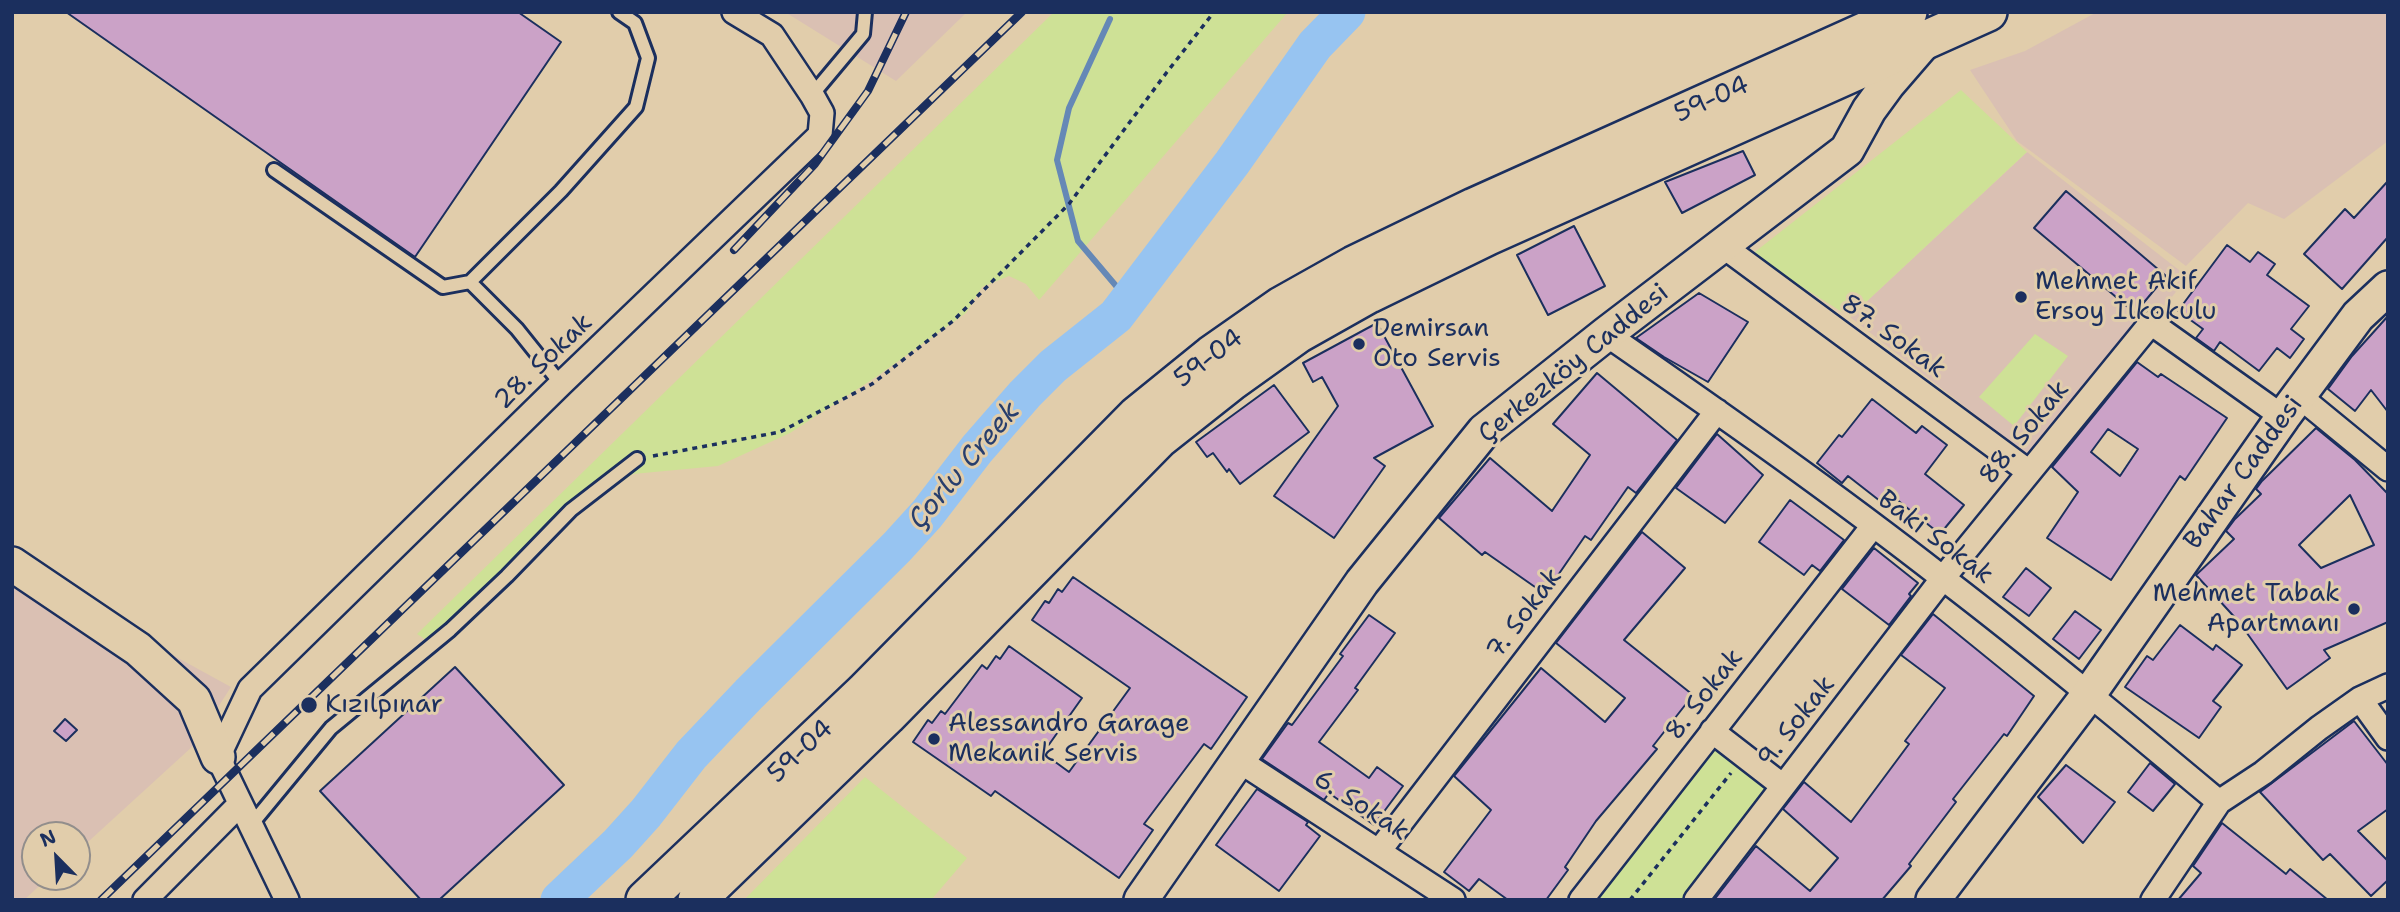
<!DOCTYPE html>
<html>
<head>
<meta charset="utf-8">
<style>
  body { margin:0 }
  #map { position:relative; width:2400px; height:912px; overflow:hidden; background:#e1cdab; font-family:"Shantell Sans",sans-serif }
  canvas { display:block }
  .frame { position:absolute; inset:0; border:14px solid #1b2f5e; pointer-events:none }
  .north { position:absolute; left:21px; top:821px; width:70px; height:70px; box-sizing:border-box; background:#e1cdab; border:2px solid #928e8c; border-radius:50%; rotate:336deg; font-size:19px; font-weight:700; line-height:28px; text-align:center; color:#1b2f5e }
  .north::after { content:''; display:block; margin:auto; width:24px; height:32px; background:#1b2f5e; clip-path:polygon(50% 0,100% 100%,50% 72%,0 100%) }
</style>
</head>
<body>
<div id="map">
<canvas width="2400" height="912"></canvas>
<div class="frame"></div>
<div class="north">N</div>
</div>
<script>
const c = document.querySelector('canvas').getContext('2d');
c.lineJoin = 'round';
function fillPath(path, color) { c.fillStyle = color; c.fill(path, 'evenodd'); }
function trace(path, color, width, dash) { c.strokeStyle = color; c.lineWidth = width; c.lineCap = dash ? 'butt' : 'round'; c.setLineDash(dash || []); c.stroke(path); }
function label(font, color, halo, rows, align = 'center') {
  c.font = font + ' "Shantell Sans",sans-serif'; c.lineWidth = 6; c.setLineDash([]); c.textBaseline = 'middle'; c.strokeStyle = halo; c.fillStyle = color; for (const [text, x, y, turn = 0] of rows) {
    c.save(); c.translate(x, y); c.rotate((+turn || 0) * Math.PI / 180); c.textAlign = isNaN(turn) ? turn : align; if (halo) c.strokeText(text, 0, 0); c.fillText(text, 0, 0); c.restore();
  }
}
fillPath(new Path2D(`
  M785 12H967L896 81Z
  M2097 12H2388V141L2284 219 2248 203 2186 266 2017 141 1970 70 2025 51Z
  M2027 152 2188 277 2037 463 1850 317Z
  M12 567 231 687 193 746 77 852V835H35V877H49L24 900H12Z`), '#dac0b3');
fillPath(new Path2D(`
  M1054 12H1288L1039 300 1026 284 1009 276 982 287 966 313 876 377 790 433 718 466 633 474 578 511 438 648 417 634Z
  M1961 90 2027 152 1850 317 1751 255Z
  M2035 334 2068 356 2014 426 1979 397Z
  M1713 738 1775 786 1688 900H1586Z
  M865 777 967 858 931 900H744Z`), '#cee196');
trace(new Path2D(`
  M1110 19 1069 108 1057 160 1078 241 1128 300`), '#6588b6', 6);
trace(new Path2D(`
  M559 900 618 844 646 813 691 755 749 694 897 547 927 514 977 449 1025 394 1053 366 1116 316 1232 163 1315 45 1347 12`), '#97c4f1', 37);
const building = new Path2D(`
  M66 12H518L561 42 415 257Z
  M1743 151 1755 175 1682 213 1665 182Z
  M2388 181V237L2342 289 2304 254 2345 209 2354 218Z
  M2066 191 2166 276 2135 313 2034 228Z
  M1574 226 1605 286 1548 315 1517 255Z
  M2227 245 2250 262 2258 252 2275 264 2267 275 2309 306 2291 329 2304 339 2290 358 2277 348 2259 371 2220 342 2214 351 2196 338 2203 329 2178 311Z
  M1699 293 1748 322 1708 382 1664 357 1636 338Z
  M2388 316V412L2371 390 2355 411 2328 389 2352 356Z
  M1377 323 1433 426 1374 458 1385 466 1334 538 1274 496 1338 406 1322 377 1313 382 1303 363Z
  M2137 362 2158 377 2161 374 2227 418 2185 480 2180 476 2111 580 2047 538 2078 492 2052 467ZM2108 429 2138 449 2120 476 2091 452Z
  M1597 373 1677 440 1636 493 1628 487 1591 540 1585 536 1545 594 1485 552 1482 555 1439 518 1490 458 1552 511 1590 455 1553 424Z
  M1274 385 1309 432 1240 484 1229 469 1227 472 1213 453 1207 457 1196 442Z
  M1872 399 1916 433 1922 426 1947 445 1925 474 1964 505 1940 534 1896 499 1889 508 1848 476 1842 483 1817 463 1839 435 1842 437Z
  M2316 428 2355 460 2388 494V622L2324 650 2330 658 2287 689 2239 622 2196 575 2234 539 2226 531 2235 519 2261 494 2256 489 2262 481ZM2350 495 2374 545 2321 568 2299 545Z
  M1717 434 1763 475 1725 523 1676 488Z
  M1790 500 1844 540 1820 571 1812 565 1804 575 1759 542Z
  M1642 532 1685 568 1624 640 1693 695 1653 746 1657 749 1596 821 1565 867 1568 870 1546 900H1508L1479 879 1469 891 1444 872 1491 810 1454 776 1541 668 1605 722 1625 698 1556 643Z
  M1874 548 1918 583 1909 594 1911 596 1889 625 1842 589Z
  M2026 568 2051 588 2029 616 2003 597Z
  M1073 577 1247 697 1211 749 1204 744 1144 824 1153 830 1119 878 995 791 991 796 913 742 928 720 932 723 941 711 945 714 982 665 987 669 996 656 1000 659 1009 646 1082 698 1043 753 1069 772 1130 688 1032 620 1045 601 1049 603 1058 589 1062 592Z
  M2075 611 2101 630 2079 659 2053 639Z
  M1933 614 2034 696 2007 736 2004 734 1953 799 1956 802 1909 864 1911 866 1882 900H1714L1756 846 1810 891 1838 858 1783 809 1804 782 1851 822 1909 744 1905 741 1945 688 1901 655Z
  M1369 615 1395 633 1355 688 1358 690 1319 742 1369 778 1377 767 1403 786 1374 825 1329 793 1324 800 1262 759 1288 723 1292 725 1343 656 1340 654Z
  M2180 625 2213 650 2216 645 2242 665 2213 701 2221 707 2199 738 2125 687 2147 656 2153 660Z
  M455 667 564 785 439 900H421L320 791Z
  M65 719 77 730 66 741 54 731Z
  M2354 721 2388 765V809L2358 831 2388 861V880L2371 896 2330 854 2323 860 2260 792Z
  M2150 763 2175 784 2153 811 2128 792Z
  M2066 765 2115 802 2083 843 2038 797Z
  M1257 789 1308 822 1306 825 1320 836 1279 891 1216 845Z
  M2222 823 2286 874 2290 869 2328 900H2178L2201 873 2193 866Z`);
fillPath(building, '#cba2c7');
trace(building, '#1b2f5e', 2);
const lane = new Path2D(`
  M812 95 863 34 865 12
  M274 170 443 287 470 282 517 329 561 384
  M470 282 561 191 636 107 648 58 635 23 619 12
  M251 825 331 728 450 630 507 576 571 510 637 459`);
const street = new Path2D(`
  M1723 246 2029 472
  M1606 334C1720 413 1834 493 1944 579 2038 651 2128 726 2219 802
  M2299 396 2388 469
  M2360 699 2388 738
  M1712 731 1783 786
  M1238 760 1453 900
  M1379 851 1717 411
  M145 900 240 804
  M287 900 218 757 250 689 561 384 820 135 822 113 812 95 772 35 734 12
  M1581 900 1873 526
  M1696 900 1943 578 2151 323 2283 417
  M2153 900 2219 802 2263 773 2319 728 2360 699 2388 686`);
const secondary = new Path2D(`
  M12 564 138 649 194 700 218 757
  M1141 900 1362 582 1484 431 1606 334 1847 150 1869 110 1888 84 1926 40
  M1933 900 2089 694 2283 417 2358 316 2388 288`);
const primary = new Path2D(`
  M645 900 864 692 1137 415 1211 355 1281 306 1354 265 1474 207 1908 12
  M697 900 887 716 1159 439 1231 382 1298 334 1369 294 1488 236 1988 12`);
trace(lane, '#1b2f5e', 18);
trace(street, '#1b2f5e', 28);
trace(secondary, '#1b2f5e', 38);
trace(primary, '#1b2f5e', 42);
trace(new Path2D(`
  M653 456 780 432 872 384 953 321 1069 204 1167 72 1214 12
  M1630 900 1731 773`), '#1b2f5e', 3.5, [5, 5]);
trace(lane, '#e1cdab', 12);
trace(street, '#e1cdab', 23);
trace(secondary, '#e1cdab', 33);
trace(primary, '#e1cdab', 37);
const rail = new Path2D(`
  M734 250 815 164 868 91 906 12
  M101 900 1022 12`);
trace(rail, '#1b2f5e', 8);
trace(rail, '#e1cdab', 5, [16]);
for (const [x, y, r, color] of [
  [2021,297,7,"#1b2f5e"],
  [1359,344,7,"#1b2f5e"],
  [2354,609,7,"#1b2f5e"],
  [309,705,9,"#1b2f5e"],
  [934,739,7,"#1b2f5e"]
]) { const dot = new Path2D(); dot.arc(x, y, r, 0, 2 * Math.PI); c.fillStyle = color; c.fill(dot); trace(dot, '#e1cdab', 2.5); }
label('26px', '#1b2f5e', '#e1cdab', [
  ["59-04",1712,100,-24],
  ["87. Sokak",1893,337,36],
  ["59-04",1209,359,-37],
  ["28. Sokak",544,362,-44],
  ["Çerkezköy Caddesi",1574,364,-39],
  ["88. Sokak",2025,433,-51],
  ["Bahar Caddesi",2244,473,-54],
  ["Baki Sokak",1935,538,37],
  ["7. Sokak",1525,614,-53],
  ["8. Sokak",1705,695,-52],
  ["9. Sokak",1797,722,-52],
  ["59-04",801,752,-43],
  ["6. Sokak",1361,806,33]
]);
label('26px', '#1b2f5e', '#e1cdab', [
  ["Mehmet Akif",2035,282],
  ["Ersoy İlkokulu",2035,312],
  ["Demirsan",1373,329],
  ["Oto Servis",1373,359],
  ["Mehmet Tabak",2340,594,"right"],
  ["Apartmanı",2340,624,"right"],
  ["Kızılpınar",325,705],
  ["Alessandro Garage",948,724],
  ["Mekanik Servis",948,754]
], 'left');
label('italic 28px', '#273e6d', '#e1cdab', [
  ["Çorlu Creek",965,466,-50]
]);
</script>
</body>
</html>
